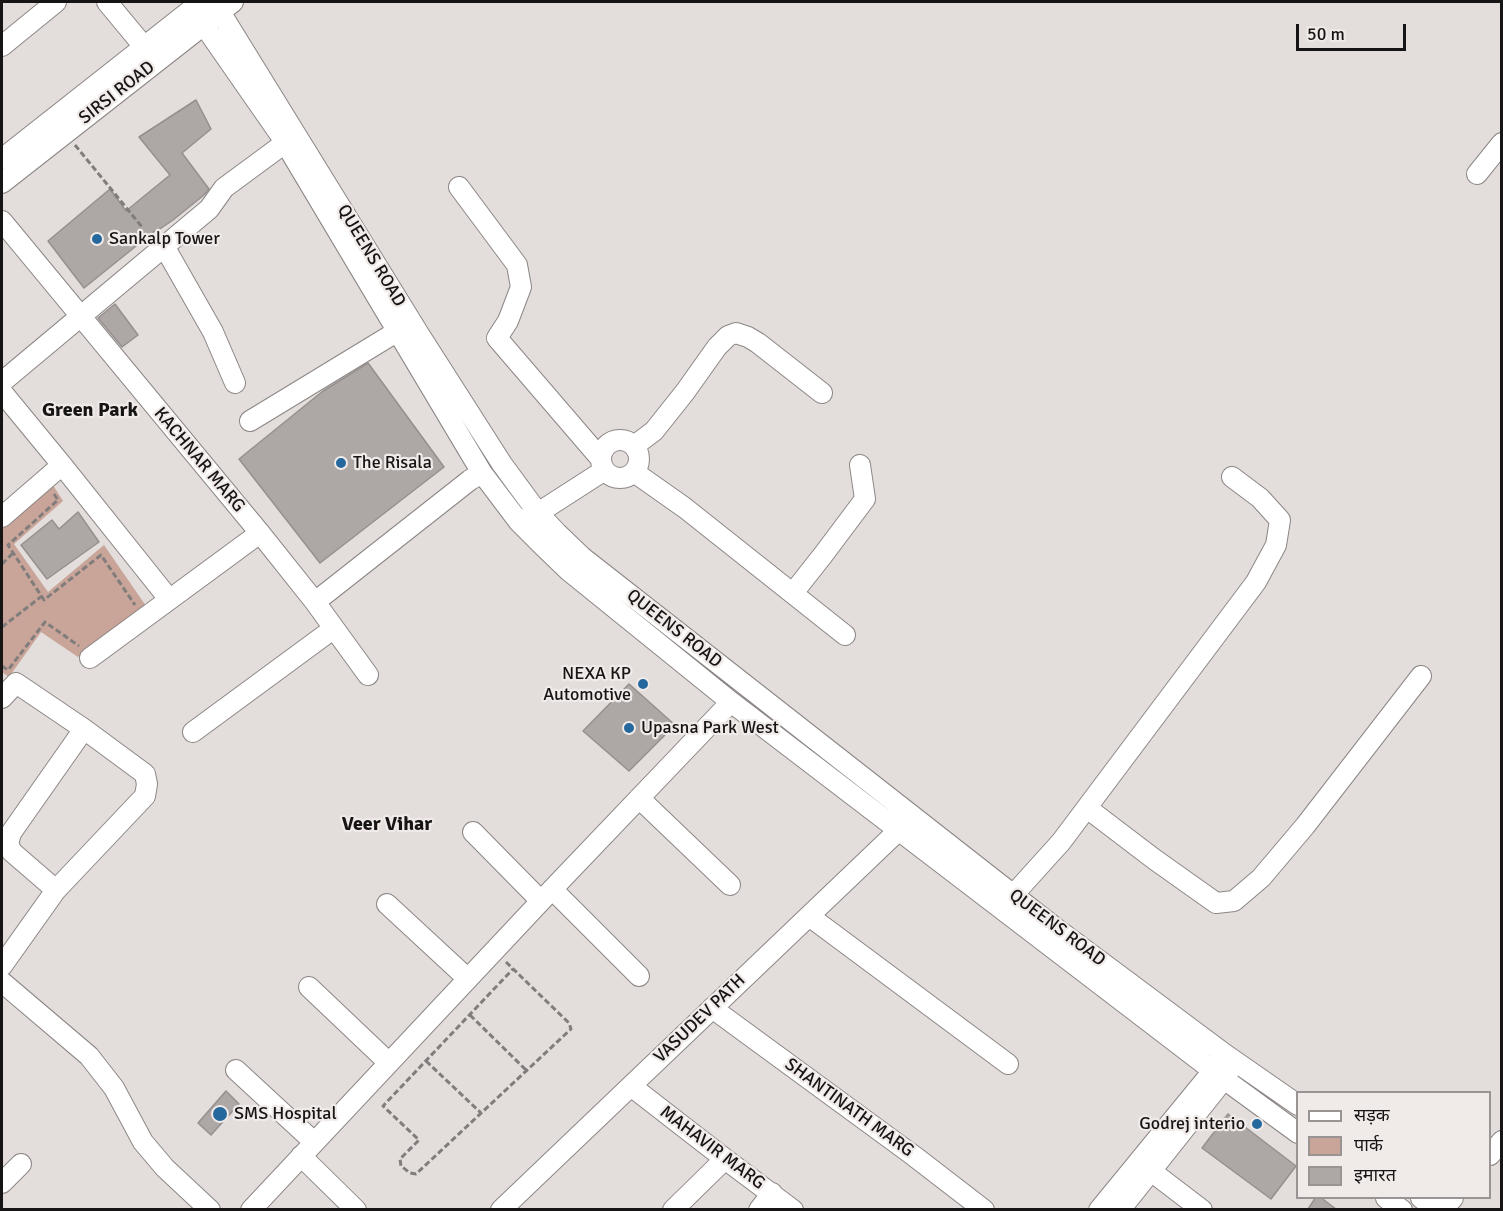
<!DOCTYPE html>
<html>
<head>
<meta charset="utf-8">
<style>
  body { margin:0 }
  #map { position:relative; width:1503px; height:1211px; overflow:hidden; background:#e3dddb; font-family:Signika,"Noto Sans Devanagari",sans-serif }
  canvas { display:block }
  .frame { position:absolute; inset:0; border:3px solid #161414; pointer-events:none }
  .legend { position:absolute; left:1296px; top:1091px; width:195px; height:108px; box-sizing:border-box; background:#f0eae8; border:2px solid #999493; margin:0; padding:8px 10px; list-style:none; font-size:18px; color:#161414 }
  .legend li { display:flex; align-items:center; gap:12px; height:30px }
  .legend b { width:30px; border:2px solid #999493 }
  .scale { position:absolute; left:1296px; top:24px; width:110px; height:27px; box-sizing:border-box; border:3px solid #161414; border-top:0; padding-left:8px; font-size:18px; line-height:21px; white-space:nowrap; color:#161414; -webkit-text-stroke:4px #f0eae8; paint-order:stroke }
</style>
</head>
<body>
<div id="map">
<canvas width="1503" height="1211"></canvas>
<div class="frame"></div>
<ul class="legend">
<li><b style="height:8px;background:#fff"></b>सड़क</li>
<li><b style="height:16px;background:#c9a499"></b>पार्क</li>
<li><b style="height:16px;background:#ada8a6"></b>इमारत</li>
</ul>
<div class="scale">50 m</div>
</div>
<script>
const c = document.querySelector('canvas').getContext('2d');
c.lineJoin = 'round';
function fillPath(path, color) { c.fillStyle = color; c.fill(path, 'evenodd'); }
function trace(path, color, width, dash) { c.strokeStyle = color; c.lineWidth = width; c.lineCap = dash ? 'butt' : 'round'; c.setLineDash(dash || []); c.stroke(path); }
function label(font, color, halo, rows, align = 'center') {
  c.font = font + ' Signika,sans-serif'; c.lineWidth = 4.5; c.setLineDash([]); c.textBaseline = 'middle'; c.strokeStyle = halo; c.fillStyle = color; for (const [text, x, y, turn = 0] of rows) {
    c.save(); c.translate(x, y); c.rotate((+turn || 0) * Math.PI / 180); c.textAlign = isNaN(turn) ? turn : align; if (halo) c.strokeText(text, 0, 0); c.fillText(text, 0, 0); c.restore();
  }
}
fillPath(new Path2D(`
  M51 482 63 501 14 544 48 592 104 545 146 606 78 657 41 632 9 677 2 672V523Z`), '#c9a499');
const building = new Path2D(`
  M196 100 211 129 182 153 209 189 204 195 173 220 157 231 156 230 84 288 48 241 110 189 126 211 170 175 139 137Z
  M115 304 138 335 122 347 98 318Z
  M368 363 444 467 320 563 239 459 323 391Z
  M78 512 99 542 47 579 21 545 52 520 59 529Z
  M629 684 675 725 629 771 583 731Z
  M226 1091 239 1104 211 1135 198 1123Z
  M1228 1114 1296 1166 1271 1199 1202 1148Z
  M1316 1197H1320L1336 1209H1308Z`);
fillPath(building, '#ada8a6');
trace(building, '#95908e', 1.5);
const minor = new Path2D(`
  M107 2 151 55
  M214 2 419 334 502 464 538 513 557 533 582 557 1053 926 1226 1055 1298 1105
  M192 8 281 136 482 473 519 522 543 546 569 571 731 702 1224 1079 1298 1133
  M2 46 56 2
  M2 159 201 2
  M1477 174 1502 143
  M2 183 233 2
  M459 187 517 265 521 287 508 321 497 338 601 459
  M2 221 260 533 315 602 368 675
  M164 246 213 332 235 383
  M2 382 209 209 224 188 285 143
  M2 392 62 465 169 599
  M250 421 398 331
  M601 459a19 19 0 1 1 38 0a19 19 0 1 1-38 0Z
  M634 446 654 431 685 392 717 347 728 336 736 333 748 337 758 343 822 393
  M634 472 685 508 845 635
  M2 517 62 465
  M527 518 538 513 597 475 605 471
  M793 593 823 555 865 499 860 465
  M315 602 470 480 482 473
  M90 658 260 533
  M2 698 16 683 84 729 145 774 147 784 145 796 56 890 2 966
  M193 732 333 629
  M639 798 730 885
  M1087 808 1154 859 1216 903 1234 901 1261 878 1305 826 1421 676
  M473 832 541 901
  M56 890 12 852 8 844 11 833 84 729
  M553 890 639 976
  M387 904 468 979
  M1005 904 1061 842 1256 582 1276 545 1280 520 1260 498 1232 477
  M809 916 1008 1064
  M2 982 89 1056 114 1088 143 1142 165 1168 210 1210
  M309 987 389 1063
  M712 1008 914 1156 984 1210
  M236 1070 314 1142
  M631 1086 725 1159 793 1210
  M1490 1155 1502 1141
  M301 1156 356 1210
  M1151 1171 1202 1210
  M2 1183 21 1164
  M1386 1198 1402 1210
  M1421 1198 1437 1210
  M251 1210 541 901 731 702
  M501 1210 899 830
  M673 1210 725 1159
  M759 1210 772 1193
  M1099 1210 1221 1061
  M1120 1210 1228 1074
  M1442 1210 1453 1198`);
trace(minor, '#8c8685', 22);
trace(new Path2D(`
  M75 145 142 227
  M54 494 58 500 8 545 44 600 101 555 135 605
  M2 564 13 553
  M2 627 42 596
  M2 666 8 670 45 622 79 646
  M506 962 507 963 569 1023 571 1029 416 1174 410 1173 401 1166 400 1159 419 1140 383 1106 513 969
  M470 1015 526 1070
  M426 1061 481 1113`), '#817d7c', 3, [6, 3]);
trace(minor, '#fff', 20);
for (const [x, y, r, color] of [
  [97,239,6,"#25689d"],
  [341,463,6,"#25689d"],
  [643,684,6,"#25689d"],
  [629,728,6,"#25689d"],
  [220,1114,8,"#25689d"],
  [1257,1124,6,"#25689d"]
]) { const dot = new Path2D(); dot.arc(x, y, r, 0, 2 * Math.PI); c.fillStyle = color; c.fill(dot); trace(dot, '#f0eae8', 2); }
label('18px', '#161414', '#f0eae8', [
  ["SIRSI ROAD",117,93,-38],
  ["QUEENS ROAD",371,256,59],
  ["KACHNAR MARG",199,460,50],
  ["QUEENS ROAD",674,629,38],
  ["QUEENS ROAD",1057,928,37],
  ["VASUDEV PATH",700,1019,-44],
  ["SHANTINATH MARG",849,1108,36],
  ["MAHAVIR MARG",712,1148,37]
]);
label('18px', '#161414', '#f0eae8', [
  ["Sankalp Tower",109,239],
  ["The Risala",353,463],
  ["NEXA KP",631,674,"right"],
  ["Automotive",631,695,"right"],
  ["Upasna Park West",641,728],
  ["SMS Hospital",234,1114],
  ["Godrej interio",1245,1124,"right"]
], 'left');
label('bold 20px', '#161414', '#f0eae8', [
  ["Green Park",90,411],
  ["Veer Vihar",387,825]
]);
</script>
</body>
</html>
